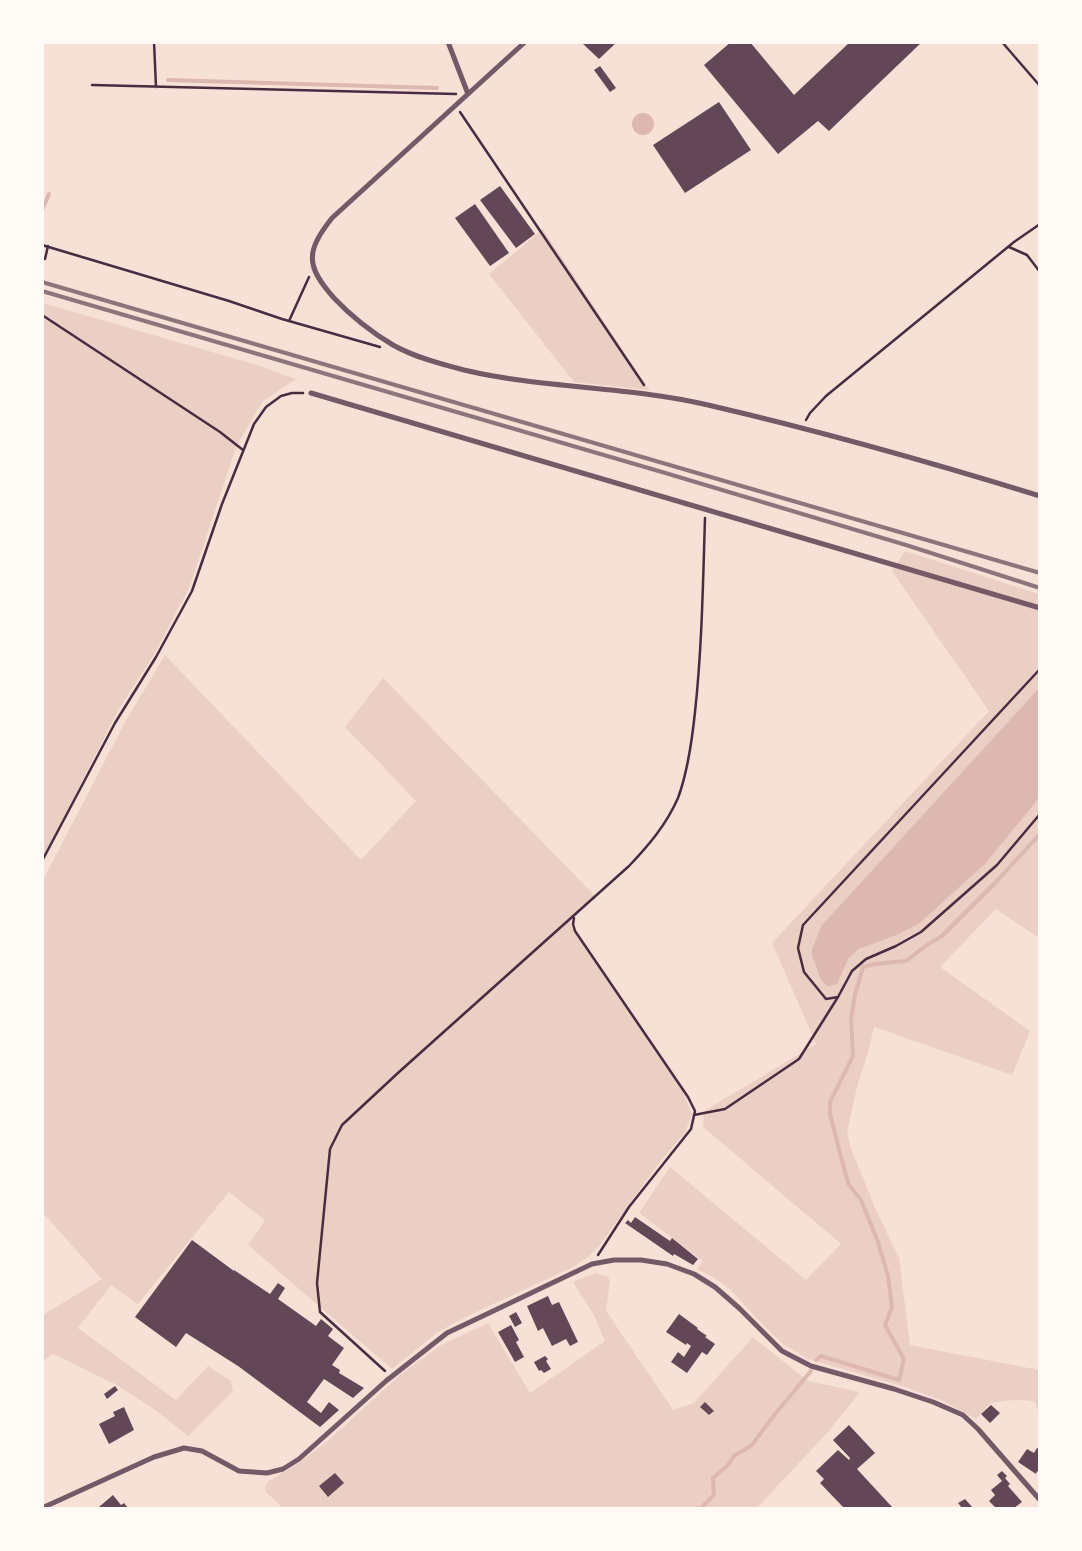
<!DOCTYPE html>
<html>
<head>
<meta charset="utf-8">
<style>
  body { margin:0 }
  #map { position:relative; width:1082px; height:1551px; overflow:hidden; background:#f7e1d7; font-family:Signika,sans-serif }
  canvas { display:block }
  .frame { position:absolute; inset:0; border:44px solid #fffaf5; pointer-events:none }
</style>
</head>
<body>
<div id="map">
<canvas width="1082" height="1551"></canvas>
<div class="frame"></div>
</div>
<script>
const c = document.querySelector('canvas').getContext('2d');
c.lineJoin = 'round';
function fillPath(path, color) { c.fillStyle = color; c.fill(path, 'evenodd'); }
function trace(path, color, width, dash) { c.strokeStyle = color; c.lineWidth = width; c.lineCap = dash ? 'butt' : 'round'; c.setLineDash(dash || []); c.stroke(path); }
fillPath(new Path2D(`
  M543 229 649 390 574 382 489 274Z
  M43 303 257 365 296 379 262 402 236 447 190 586 155 653 119 709 43 858Z
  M905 551 1039 594V688L821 926 811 952 837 984 849 958 859 949 897 935 920 923 985 864 1039 798V938L996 909 940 967 1030 1031 1012 1075 874 1027 868 1053 857 1087 847 1132 850 1146 876 1210 899 1258 910 1345 1039 1370V1414L1035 1402C1020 1398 1005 1401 990 1403L976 1419 943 1401 905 1387 808 1359 783 1344 763 1325 730 1289 713 1277 697 1269 703 1261 639 1213 670 1167 806 1280 841 1244 703 1127 704 1111 816 1044 772 943 989 711 892 571Z
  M165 655 361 860 416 801 345 727 383 678 595 896 575 914 570 922 574 932 683 1091 692 1114 685 1133 663 1158 599 1246 588 1257 575 1266 474 1313 438 1332 392 1369 248 1245 265 1220 229 1192 138 1304 111 1285 78 1328 176 1400 208 1366 231 1381 233 1391 188 1436 155 1410 115 1384 53 1354 43 1361V1315L102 1279 43 1213V880L124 724Z
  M596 1273 606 1276 610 1280 606 1311 673 1410 694 1403 753 1337 808 1381 860 1392 827 1433 757 1508H283L266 1492 265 1486 269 1481 299 1463 330 1439 401 1374 441 1345 488 1323 530 1393 605 1341 594 1315 573 1282Z`), '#ebcfc5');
fillPath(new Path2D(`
  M632 124a11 11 0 1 1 22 0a11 11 0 1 1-22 0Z
  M1039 688V798L985 864 920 923 897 935 859 949 849 958 837 984 828 986 821 980 811 952 821 926Z`), '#dcb8b0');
trace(new Path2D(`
  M168 80 437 88
  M42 210 49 194
  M816 1360 821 1356 899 1380 904 1359 885 1325 892 1307 888 1276 878 1242 861 1200 849 1185 846 1176 830 1114V1102L853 1056 851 1019 855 995 863 967 874 964 906 961 927 945 942 936 995 883 1040 834
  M701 1508 714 1495 713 1478 728 1465 734 1456 752 1445 775 1414 811 1371`), '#dcb8b0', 4);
fillPath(new Path2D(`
  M584 42H617L599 59 583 44Z
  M731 42H750L794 95 850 42H922L829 131 818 121 778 154 704 65Z
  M600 66 616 88 610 92 594 70Z
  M719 102 751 150 685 193 653 145Z
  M500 186 535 234 516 248 480 200Z
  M475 204 509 253 490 266 455 218Z
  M635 1217 670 1241 672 1238 698 1259 693 1265 674 1254 673 1256 625 1223 628 1220 631 1223Z
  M192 1240 234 1271V1270L270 1294 278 1283 285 1288 278 1299 316 1326 321 1319 333 1329 328 1336 344 1348 332 1365 340 1370 339 1373 364 1388 353 1398 324 1379 307 1402 321 1413 329 1402 339 1410 320 1427 238 1366 186 1333 176 1347 135 1317Z
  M548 1296 552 1305 559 1302 578 1342 570 1346 566 1339 552 1346 543 1328 538 1331 527 1306Z
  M516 1312 522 1323 515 1327 509 1316Z
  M679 1314 698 1328 697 1329 707 1336 705 1337 715 1344 707 1355 702 1352 687 1373 671 1362 678 1352 684 1357 691 1346 687 1343 686 1345 666 1332Z
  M511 1325 519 1340 516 1342 524 1357 515 1362 498 1332Z
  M545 1356 548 1359 546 1361 551 1369 544 1373 541 1370 539 1371 534 1362Z
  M115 1386 118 1390 107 1399 104 1394Z
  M705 1402 714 1411 709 1415 700 1407Z
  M991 1405 1000 1413 990 1423 981 1414Z
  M124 1407 134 1430 109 1444 99 1424 115 1416 113 1412Z
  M849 1425 875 1453 857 1469 893 1508H844L820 1483 824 1479 816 1471 838 1450 849 1460 850 1458 833 1440Z
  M1037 1448 1040 1449V1473L1037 1471 1036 1474 1018 1462 1027 1449 1034 1453Z
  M1002 1471 1007 1476 1005 1478 1010 1484 1008 1486 1022 1502 1014 1508 1012 1507 996 1508 989 1501 995 1495 991 1490 1002 1481 997 1475Z
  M335 1473 344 1483 328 1497 319 1486Z
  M113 1495 121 1505 124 1503 128 1508H100L99 1507Z
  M965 1499 973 1508H962L958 1503Z`), '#644757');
trace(new Path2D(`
  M154 42 156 87
  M1002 42 1040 86
  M92 85 456 94
  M460 112 644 385
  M42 245 229 301 282 319 380 347
  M1009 247 1027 255 1040 272
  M45 259 48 246
  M42 315 220 432 243 450
  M289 321 309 277
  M806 420 810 413 826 396 1014 242 1040 224
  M1040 669 803 925 798 948 804 972 826 999 838 997 852 971 866 959 896 946 921 932 997 865 1040 814
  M42 861 115 723 156 657 192 591 222 504 254 424 266 407 281 396 292 393H303
  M574 918 573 924 575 931 688 1097 695 1111 691 1129 629 1207 598 1255
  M694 1115 725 1109 799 1059 838 997
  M385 1371 320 1312 317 1283 330 1149 342 1125 399 1072 629 866C649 845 666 825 678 798 688 771 692 741 695 712 702 648 703 582 705 518`), '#4a2c40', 2.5);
trace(new Path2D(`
  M448 42 468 94
  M525 42 332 218C306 251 305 266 334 298 351 316 371 332 393 345 414 357 440 364 464 370 544 389 628 386 708 405 820 431 930 462 1040 496
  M311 393 1040 608
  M42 1508 154 1457 184 1448 202 1451 239 1471 267 1473 283 1469 299 1459 386 1381 447 1333 592 1264 614 1260H641L667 1264 694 1274 715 1287 739 1308 782 1351 811 1366 894 1389 933 1402 963 1415 978 1429 1040 1500`), '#755966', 5);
trace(new Path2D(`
  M42 282 1040 573
  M42 291 662 472 906 545 1040 588`), '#8f747c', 4);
</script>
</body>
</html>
